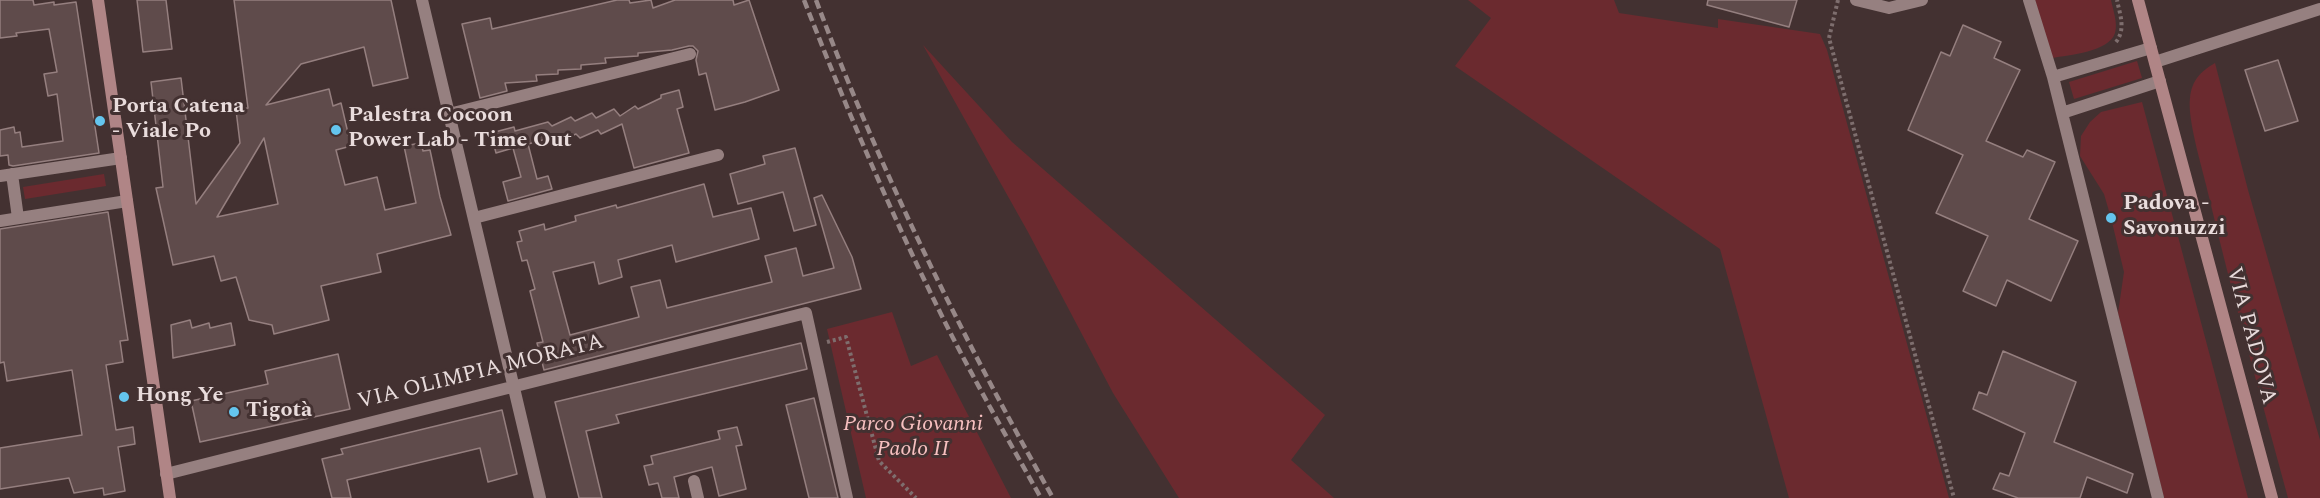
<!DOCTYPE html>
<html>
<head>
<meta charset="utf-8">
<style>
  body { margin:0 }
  canvas { display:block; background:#433131 }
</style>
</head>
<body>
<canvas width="2320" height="498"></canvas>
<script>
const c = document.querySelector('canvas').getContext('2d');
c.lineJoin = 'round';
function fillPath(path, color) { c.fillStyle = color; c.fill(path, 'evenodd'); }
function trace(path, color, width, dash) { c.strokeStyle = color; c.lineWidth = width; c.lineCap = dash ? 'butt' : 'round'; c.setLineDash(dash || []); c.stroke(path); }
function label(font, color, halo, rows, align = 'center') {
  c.font = font + ' Spectral,serif'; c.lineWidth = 6; c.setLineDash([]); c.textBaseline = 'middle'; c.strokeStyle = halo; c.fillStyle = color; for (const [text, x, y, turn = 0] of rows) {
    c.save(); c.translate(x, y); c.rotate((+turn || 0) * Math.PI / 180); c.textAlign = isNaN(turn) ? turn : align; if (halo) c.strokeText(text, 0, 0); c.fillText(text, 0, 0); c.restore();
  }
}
fillPath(new Path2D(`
  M1468 0H1614L1619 13 1718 28V19L1820 34 1827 50 1949 498H1789L1720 249 1455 66 1491 18Z
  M2035 0H2111C2113 10 2118 23 2115 33 2109 52 2069 55 2052 58Z
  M923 45 1012 142 1325 415 1291 460 1334 498H1179L1113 393 1028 232Z
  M2137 61 2142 78 2074 99 2069 82Z
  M2215 63 2248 190 2320 440V498H2288C2261 398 2233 298 2209 197 2204 173 2187 121 2190 98 2192 80 2200 72 2215 63Z
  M2142 102 2248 498H2164L2118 313 2124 272 2111 218 2104 194 2080 156 2081 136 2090 122 2101 112Z
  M104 174 106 186 25 199 23 187Z
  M892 312 911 366 937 355 1011 498H866L827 329Z`), '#6b2a2f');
const building = new Path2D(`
  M0 0H33L34 5 54 2V5L76 2 99 153 13 166 9 165 8 155 0 156V130L14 127 15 133 20 132 22 147 63 141 57 94 48 96 44 74 57 72 49 29 16 33 17 36 0 38Z
  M137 0H166L172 49 143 52Z
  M234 0H391L408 78 373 86 364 47 301 64 266 105 329 89 333 106 341 103 351 146 336 150 345 185 377 177 385 210 416 203 404 146 421 143 423 151 430 150 440 197 451 235 377 254 381 272 321 286 329 320 274 334 272 325 249 320 236 277 221 281 214 256 173 265 156 188 163 187 151 82 181 78 196 204 240 143 236 110 248 108ZM264 138 278 204 217 217Z
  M617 0H629L630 3 651 0 653 8 675 0H733L734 5 749 0 779 90 745 102 715 110 706 73 699 75 696 60 698 51 693 46H689L672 50 638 53V56L605 58 606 63 581 65V69L558 70V74L536 75 537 81 505 83 507 91 480 98 462 24 490 18 492 29Z
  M1708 0H1797L1789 27 1707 5Z
  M1963 25 2001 42 1994 58 2020 70 1986 141 2023 157 2027 150 2055 162 2029 219 2078 241 2051 301 2007 280 1996 306 1963 291 1988 236 1936 213 1963 155 1908 130 1941 52 1950 56Z
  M2278 60 2298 121 2265 131 2245 70Z
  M679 90 683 107 677 109 689 153 634 168 622 124 601 134 598 130 580 138 576 134 558 142 554 137 528 144 537 179 548 176 552 189 508 201 503 182 521 177 513 148 496 153 491 133 514 127 515 131 548 122 552 126 571 117 575 121 592 113 596 118 614 109 620 116 635 106 638 109 661 98V95Z
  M795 148 816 225 794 231 783 192 738 204 730 174 765 164 763 156Z
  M704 184 713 217 751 208 759 239 676 262 672 245 618 260 622 277 599 284 594 262 553 272 570 335 639 317 631 287 660 280 667 308 772 282 765 256 796 248 803 276 834 268 814 198 822 195 852 257 861 289 544 370 537 343 543 342 530 291 535 289 527 260 522 261 517 242 522 241 519 231 544 224 545 230 576 221 575 216 616 205 617 208Z
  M108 212 128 340 120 341 123 362 106 365 116 430 133 427 135 444 118 447 125 491 104 495 103 488 74 493 69 478 0 489V448L82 435 72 370 7 381 4 362 0 363V229Z
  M190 320 192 328 209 323 210 328 231 323 235 345 173 358 171 325Z
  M801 343 807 369 616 415 619 423 586 431 602 498H579L555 402Z
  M2003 351 2076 382 2054 442 2133 474 2127 493 2087 477 2080 498H2018L1993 489 2000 473 2009 476 2025 433 1973 409 1979 392 1987 395Z
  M338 354 350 409 200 442 191 401 268 384 265 371Z
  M814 398 838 498H809L786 405Z
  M502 410 517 474 488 482 480 448 347 480 351 498H332L322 459 343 454 341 449Z
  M737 427 742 445 736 446 746 489 719 496 712 467 674 477 679 498H662L658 483 649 485 644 466 653 464 651 456 720 439 718 431Z`);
fillPath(building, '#5f4b4b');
trace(building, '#957f7f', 1.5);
trace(new Path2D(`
  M1838 0 1829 38 1954 498
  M2116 42C2126 29 2120 15 2117 0
  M827 342 846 337 879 461 916 498`), '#7e6e6e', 4, [3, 3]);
trace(new Path2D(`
  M422 0 540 498
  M1856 0 1889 8 1922 0
  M2029 0 2053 77 2158 498
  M2155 62 2320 9
  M2053 77 2151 48
  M2062 113 2160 81
  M449 114 690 54
  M12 174 18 218
  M0 176 121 158
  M474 218 718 155
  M0 221 127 201
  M166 474 806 313 847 498
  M694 481 698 498`), '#968080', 12);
trace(new Path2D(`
  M98 0 170 498
  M2138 0 2272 498`), '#b08586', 12);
trace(new Path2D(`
  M804 0C849 115 897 228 953 338 981 392 1011 445 1041 498
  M816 0C881 173 962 337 1053 498`), '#978888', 4.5, [9, 4.5]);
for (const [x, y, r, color] of [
  [100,121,6,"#64c5ee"],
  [336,130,6,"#64c5ee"],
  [2111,218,6,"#64c5ee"],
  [124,397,6,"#64c5ee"],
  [234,412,6,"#64c5ee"]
]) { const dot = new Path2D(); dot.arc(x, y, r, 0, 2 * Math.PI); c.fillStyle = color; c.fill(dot); trace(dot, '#433131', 2); }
label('bold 22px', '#e9dcdc', '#433131', [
  ["Porta Catena",112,108],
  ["- Viale Po",112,133],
  ["Palestra Cocoon",348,117],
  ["Power Lab - Time Out",348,142],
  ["Padova -",2123,205],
  ["Savonuzzi",2123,230],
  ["Hong Ye",136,397],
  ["Tigotà",246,412]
], 'left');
label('22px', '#e9dcdc', '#433131', [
  ["VIA PADOVA",2250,336,75],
  ["VIA OLIMPIA MORATA",481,373,-14]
]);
label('italic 22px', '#f7c0c0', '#433131', [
  ["Parco Giovanni",913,426],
  ["Paolo II",913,451]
]);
</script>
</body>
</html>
